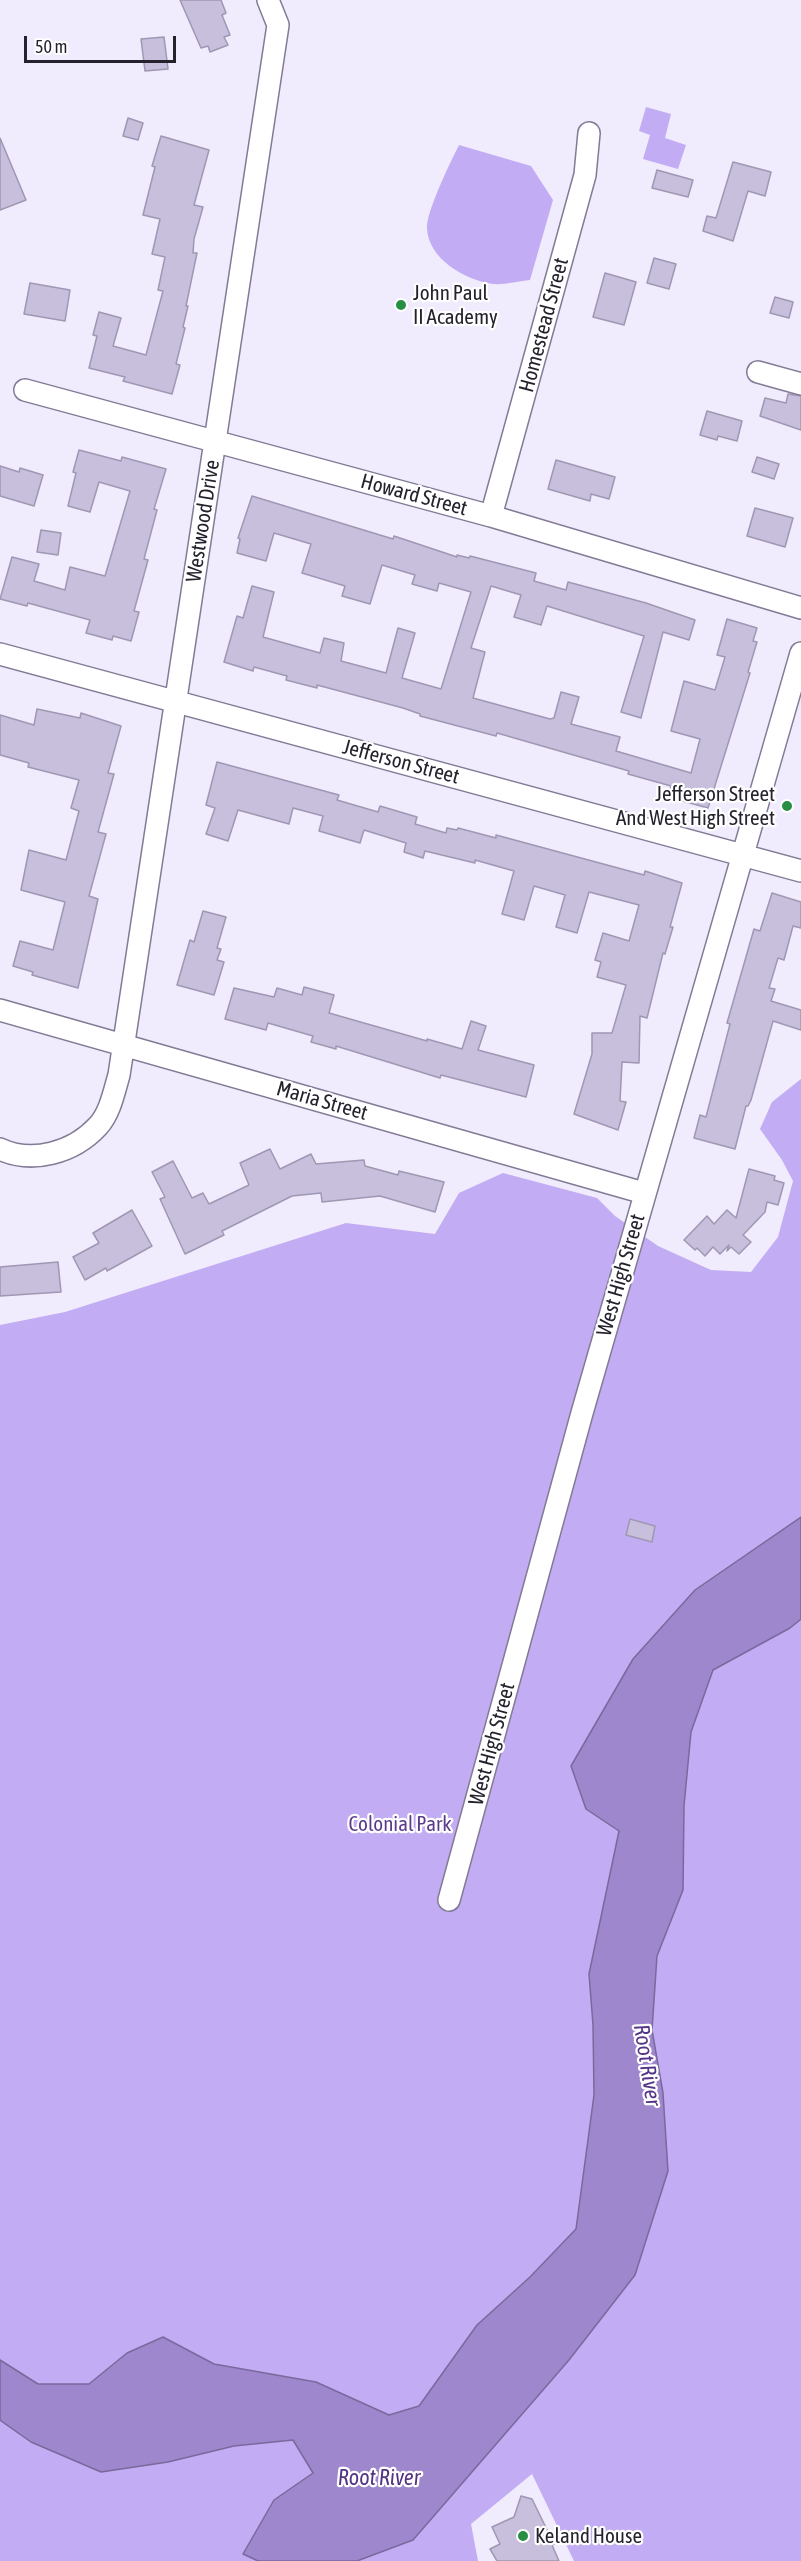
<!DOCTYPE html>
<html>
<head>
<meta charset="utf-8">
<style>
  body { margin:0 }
  #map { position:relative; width:801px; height:2561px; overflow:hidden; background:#f0ebfd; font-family:"Asap Condensed",sans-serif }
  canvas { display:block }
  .scale { position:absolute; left:24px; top:36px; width:152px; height:27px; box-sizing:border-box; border:3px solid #25222d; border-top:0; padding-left:8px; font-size:18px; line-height:21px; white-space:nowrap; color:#25222d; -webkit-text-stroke:4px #fff; paint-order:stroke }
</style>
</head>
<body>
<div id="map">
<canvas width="801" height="2561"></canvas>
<div class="scale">50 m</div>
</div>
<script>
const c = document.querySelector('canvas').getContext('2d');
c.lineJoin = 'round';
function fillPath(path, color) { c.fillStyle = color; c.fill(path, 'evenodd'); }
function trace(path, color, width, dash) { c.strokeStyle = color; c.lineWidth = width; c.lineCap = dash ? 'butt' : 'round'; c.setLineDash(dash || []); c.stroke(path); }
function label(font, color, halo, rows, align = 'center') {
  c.font = font + ' "Asap Condensed",sans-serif'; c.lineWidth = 4.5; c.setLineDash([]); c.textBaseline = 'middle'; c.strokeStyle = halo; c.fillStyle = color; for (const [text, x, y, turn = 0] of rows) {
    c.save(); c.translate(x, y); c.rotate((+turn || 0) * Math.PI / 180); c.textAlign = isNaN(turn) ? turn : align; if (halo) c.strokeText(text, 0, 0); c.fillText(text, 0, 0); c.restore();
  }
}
fillPath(new Path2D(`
  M646 107 671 114 665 138 686 145 678 169 643 159 650 135 639 131Z
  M459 145 531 166 553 200 530 280C519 281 504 285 493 284 465 280 428 259 427 228 426 212 451 161 459 145Z
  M801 1079V2561H574L532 2474 471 2524 478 2561H357L413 2540 592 2330 471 2422 227 2401 101 2472 168 2462 234 2446 293 2440 313 2473 274 2500 243 2554 258 2561H0V1325L65 1312 346 1223 435 1234 459 1193 503 1173 597 1198 615 1216 658 1246 711 1270 751 1272 778 1237 793 1181 782 1160 760 1129 772 1102Z`), '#c2acf3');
const water = new Path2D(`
  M801 1517V1619L790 1628 713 1670 691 1732 684 1806 683 1890 657 1956 652 2030 663 2093 668 2171 635 2275 569 2360 413 2540 357 2561H258L243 2554 274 2500 313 2473 293 2440 234 2446 168 2462 101 2472 31 2442 0 2420V2360L38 2384H89L127 2353 163 2337 214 2364 316 2382 389 2415 419 2406 477 2325 530 2277 576 2229 594 2095 593 2025 589 1974 619 1831 586 1809 571 1766 633 1659 695 1590Z`);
fillPath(water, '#9e87cc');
trace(water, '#7a699c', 1.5);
const building = new Path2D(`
  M180 0H221L226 13 222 15 230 35 224 37 228 45 210 52 208 46 201 48Z
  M164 37 168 69 145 71 141 39Z
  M128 118 143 123 138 140 123 136Z
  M161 136 209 150 194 205 203 207 194 239 193 253H197L186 306H188L183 327 185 328 176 364 180 365 172 394 123 381 125 377 89 368 97 336 93 335 99 312 121 318 113 346 146 355 163 291 158 290 165 257 152 254 160 219 143 215 155 167 152 166Z
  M0 138 26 200 0 210Z
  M733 162 771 172 765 196 748 191 733 241 703 231 707 216 716 218Z
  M657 170 693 180 688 197 652 188Z
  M654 258 676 264 669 289 647 283Z
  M605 273 636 282 624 325 593 317Z
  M30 283 70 290 65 321 24 314Z
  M775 297 793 302 789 318 770 313Z
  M788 394 801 396V430L760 416 765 398 786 403Z
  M707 411 742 421 737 441 718 436 717 440 700 435Z
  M79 450 121 461 122 457 166 469 154 509 157 510 144 559 148 560 134 611 139 612 131 641 113 636 112 640 86 633 90 620 28 603 27 606 0 599 12 557 39 564 34 581 65 590 70 567 105 576 130 491 99 482 90 512 68 506 76 473 73 472Z
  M757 457 779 464 774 479 752 472Z
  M556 460 615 477 609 499 591 494 590 501 548 489Z
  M0 466 19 472 20 468 43 475 34 506 0 496Z
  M252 496 393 539 394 536 457 557V555L469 558 470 556 536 573 534 581 566 590 568 582 646 603 695 620 689 640 663 632 641 718 621 712 644 636 547 606 541 625 514 617 521 595 491 586 471 648 485 652 473 698 550 719 554 718 561 692 579 697 571 724 620 737 616 751 691 773 700 739 671 731 684 681 715 690 725 657 717 655 727 619 757 628 753 641 757 642 748 672 750 673 708 808 668 797 671 786 628 774 629 771 497 733 496 736 420 716V714L403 708 317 685V688L286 680 287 676 254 667 253 671 224 662 237 616 243 618 252 586 274 592 263 637 320 653 324 638 344 643 341 661 386 673 398 628 415 633 402 678 441 689 471 592 439 583 437 591 412 584 415 575 382 565 370 604 342 596 345 586 302 573 311 544 274 533 266 561 237 553 240 539 238 538Z
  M755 508 793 518 785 547 747 536Z
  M41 530 61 533 58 555 37 552Z
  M37 709 80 718 81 713 121 726 108 773 114 774 98 832 106 834 89 896 98 899 78 988 32 975 33 972 13 966 20 941 53 950 65 902 21 890 29 850 66 860 79 811 71 808 79 780 28 767 29 763 0 755V715L34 725Z
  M217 762 339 795 337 800 378 812 380 806 417 817 415 824 446 833 447 828 457 830 458 828 496 838V835L644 875 645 871 682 883 670 927H673L665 954 663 953 647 1018 640 1016 639 1063 622 1062 620 1101 626 1102 618 1130 574 1114 592 1054V1033H612L626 985 597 977 601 962 595 960 603 933 629 941 639 905 589 892 577 933 556 927 565 895 534 886 524 920 502 914 514 871 475 860V863L425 851 423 858 404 852 406 843 364 830 360 843 319 831 323 816 293 808 289 824 238 810 228 841 206 834 215 808 206 805Z
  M772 893 801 902V928L793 926 784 960 778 958 769 988 775 989 771 1001 801 1010V1030L773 1021 751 1100 748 1106H746L735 1149 694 1138 700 1115 706 1117 730 1024 727 1023 754 929 760 931Z
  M203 911 226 917 217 948 221 949 217 960 224 962 214 995 177 985 190 940 194 942Z
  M304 987 334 995 329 1013 427 1041V1039L462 1049 471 1021 486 1026 478 1050 534 1065 526 1097 441 1075 440 1078 336 1046V1049L311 1042 313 1036 268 1023 266 1030 225 1019 234 988 274 997 277 988 302 995Z
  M270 1149 280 1169 311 1154 316 1164 364 1160 365 1166 398 1175 399 1171 444 1182 435 1212 380 1196 322 1202 321 1193 292 1196 222 1231 224 1235 185 1254 160 1199 165 1197 152 1172 173 1161 192 1198 203 1193 209 1204 249 1185 240 1163Z
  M749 1169 775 1176 774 1180 784 1183 778 1205 767 1202 765 1212 743 1235 751 1242 739 1254 731 1247 727 1251 729 1245 720 1254 713 1247 705 1256 697 1248 695 1250 684 1240 707 1216 714 1224 727 1210 736 1218Z
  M132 1210 152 1246 107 1271 106 1268 85 1280 73 1257 99 1243 93 1233Z
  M58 1262 61 1292 0 1296V1267Z
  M630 1519 655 1526 652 1542 626 1535Z
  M521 2496 532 2499 554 2544 552 2545 559 2561H497L490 2549 500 2544 492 2527 514 2517Z`);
fillPath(building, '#c8bfdd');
trace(building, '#9f97b3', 1.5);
const minor = new Path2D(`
  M758 372 801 384
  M25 390 491 516 801 608
  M491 516 585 175 589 133
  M0 654 801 871
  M0 1010 644 1193
  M0 1149C32 1164 73 1153 98 1126 110 1113 114 1092 119 1075L278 25 268 0
  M449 1900 582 1413 801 653`);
trace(minor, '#837b96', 24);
trace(minor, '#fff', 21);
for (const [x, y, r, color] of [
  [401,305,6,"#278e43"],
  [787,806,6,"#278e43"],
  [523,2536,6,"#278e43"]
]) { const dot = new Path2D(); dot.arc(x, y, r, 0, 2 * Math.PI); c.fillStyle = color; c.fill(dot); trace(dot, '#fff', 2); }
label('21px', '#25222d', '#fff', [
  ["John Paul",413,293],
  ["II Academy",413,317],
  ["Jefferson Street",775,794,"right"],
  ["And West High Street",775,818,"right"],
  ["Keland House",535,2536]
], 'left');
label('21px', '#25222d', '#fff', [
  ["Homestead Street",544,325,-75],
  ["Howard Street",414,495,15],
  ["Westwood Drive",203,521,-81],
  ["Jefferson Street",401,762,15],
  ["Maria Street",322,1101,16],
  ["West High Street",621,1275,-74],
  ["West High Street",492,1744,-75]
]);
label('21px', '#5b3b8e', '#fff', [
  ["Colonial Park",400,1824]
]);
label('italic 22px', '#543486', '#fff', [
  ["Root River",647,2065,81],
  ["Root River",379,2478]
]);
</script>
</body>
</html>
